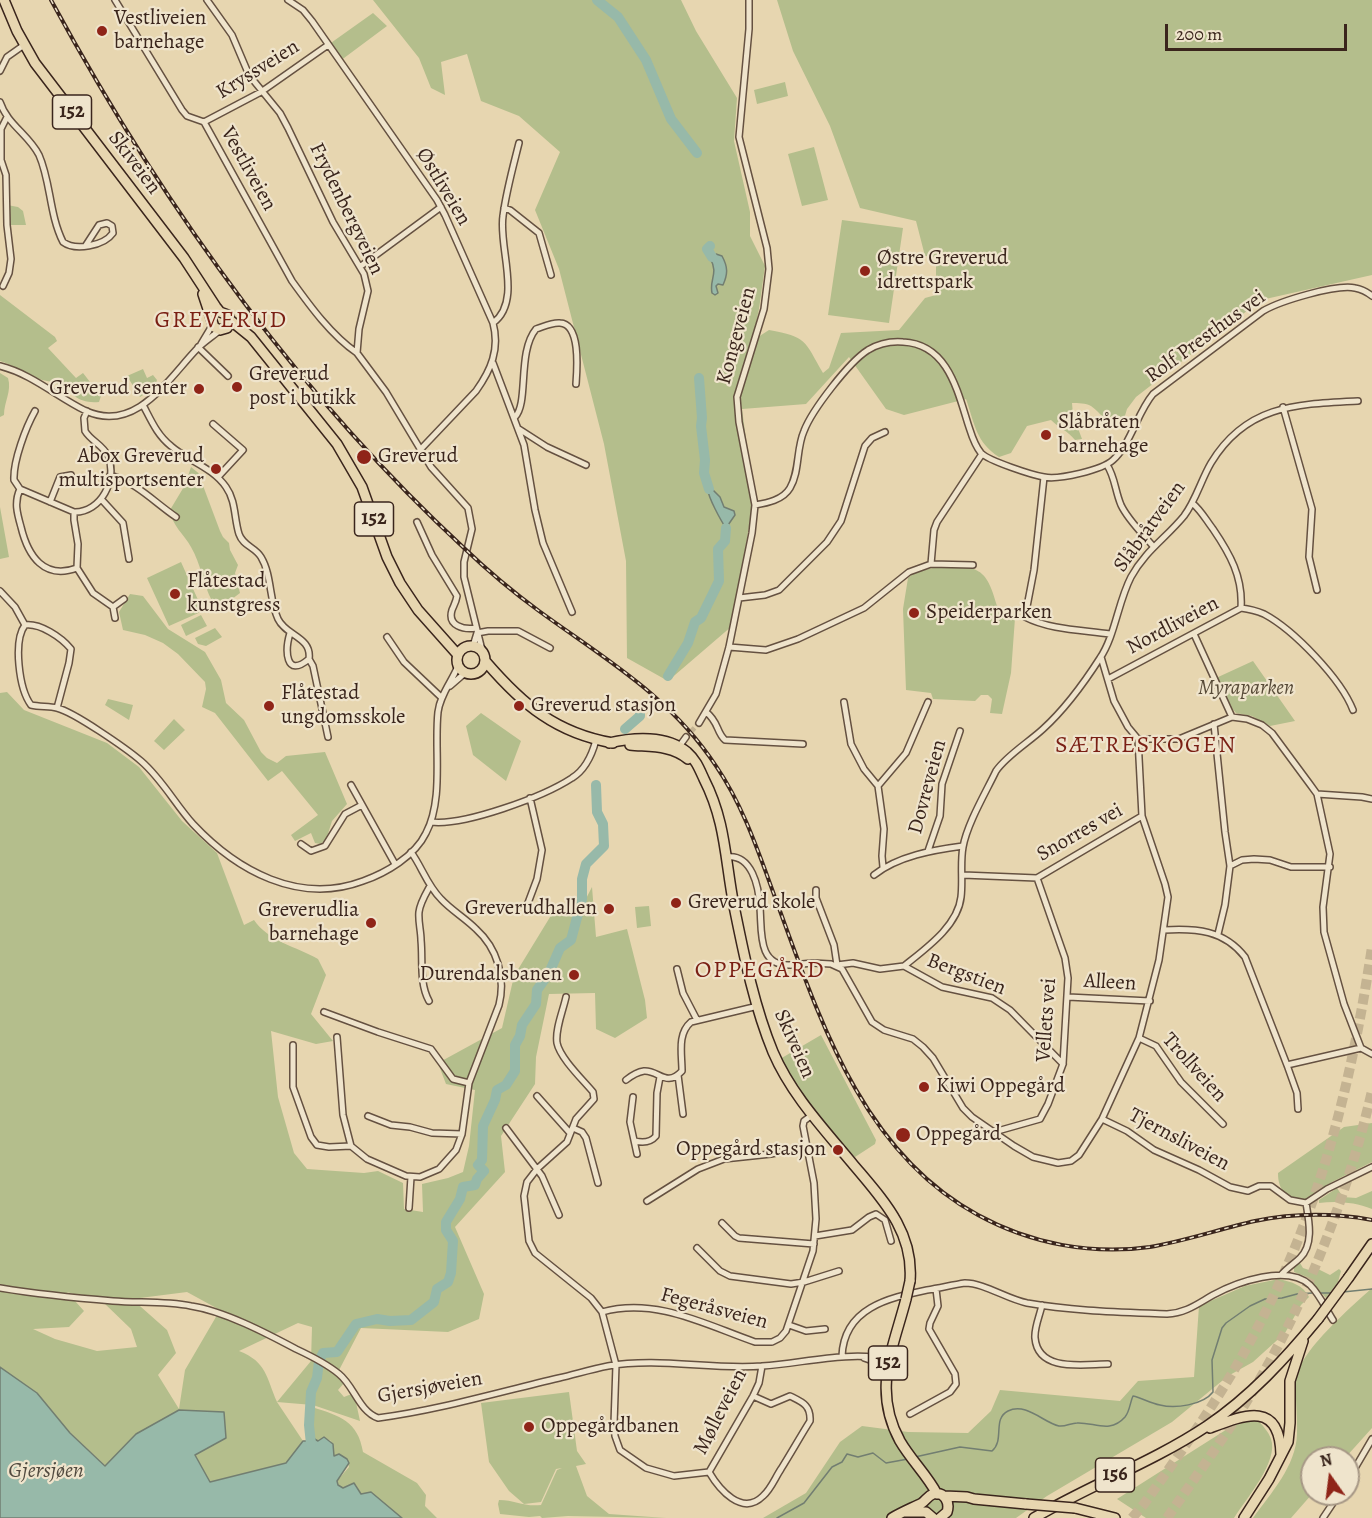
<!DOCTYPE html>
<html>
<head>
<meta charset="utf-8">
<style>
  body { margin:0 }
  #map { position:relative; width:1372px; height:1518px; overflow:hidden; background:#e7d6b0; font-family:Alegreya,serif }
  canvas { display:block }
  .north { position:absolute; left:1300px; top:1446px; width:60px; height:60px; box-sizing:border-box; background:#efe4cc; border:2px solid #a79886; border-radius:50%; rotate:346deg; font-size:16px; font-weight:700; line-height:24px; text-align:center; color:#3a251c }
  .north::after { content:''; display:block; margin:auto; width:21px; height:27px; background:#8f2418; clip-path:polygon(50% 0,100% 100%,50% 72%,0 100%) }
  .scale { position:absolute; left:1165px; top:24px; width:182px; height:27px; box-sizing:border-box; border:3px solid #3a251c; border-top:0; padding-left:8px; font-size:18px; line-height:21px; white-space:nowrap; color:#3a251c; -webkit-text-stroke:4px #efe4cc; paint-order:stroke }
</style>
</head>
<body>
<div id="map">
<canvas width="1372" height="1518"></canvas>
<div class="north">N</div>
<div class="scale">200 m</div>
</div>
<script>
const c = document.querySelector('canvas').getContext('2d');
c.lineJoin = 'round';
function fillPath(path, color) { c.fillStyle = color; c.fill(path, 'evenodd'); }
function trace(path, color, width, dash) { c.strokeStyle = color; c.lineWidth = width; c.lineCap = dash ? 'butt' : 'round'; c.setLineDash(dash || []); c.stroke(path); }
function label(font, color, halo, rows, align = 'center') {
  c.font = font + ' Alegreya,serif'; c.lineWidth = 4.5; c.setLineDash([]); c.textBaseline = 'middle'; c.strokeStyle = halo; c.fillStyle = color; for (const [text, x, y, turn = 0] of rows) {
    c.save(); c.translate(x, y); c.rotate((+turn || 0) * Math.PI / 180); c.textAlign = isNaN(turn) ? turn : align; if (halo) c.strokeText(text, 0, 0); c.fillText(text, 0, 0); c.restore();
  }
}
fillPath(new Path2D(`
  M373 0H681L696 31 737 98 734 141 750 212V236L765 266 759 309 752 341 769 330C807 337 804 340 823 373L829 368 841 333 899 330 925 298 936 295V257L925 256 916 221 860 208 830 126 793 51 777 0H1372V275L1261 300 1136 397 1127 409 1124 419C1106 425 1104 416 1091 406 1086 403 1078 403 1072 403L1073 415 1082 439 1075 440C1068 431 1059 428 1051 420L1027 426 1011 453 999 457C976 442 975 425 966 399L904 415 886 409 849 357 806 404 742 409 750 469 755 491 732 626 668 681 627 658 626 561 604 444 559 269 535 210 560 152 519 116 481 101 467 54 441 62 445 95 431 88 419 58Z
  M373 13 387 26 340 61 328 45Z
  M785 82 788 96 757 104 754 90Z
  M814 147 828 200 802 206 788 154Z
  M7 205 18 207 23 211 26 225H7Z
  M842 220 903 228 889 323 828 315Z
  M0 295 55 337 57 341 48 348 76 378 83 373 101 396 99 402C78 404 73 393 57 384 52 381 45 381 39 379 25 374 14 365 0 361Z
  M143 369 147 378 153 375 157 380 154 388 140 397 127 376Z
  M0 373 8 378C12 391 4 402 4 415L0 417V439Z
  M191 467 202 476V483L220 531 223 537 229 543 230 550 238 565 235 573 240 593 224 605 212 601C203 584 201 564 191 547 184 534 172 526 170 510L185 485Z
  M0 507 9 557 0 559Z
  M181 562 203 611 169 626 147 578Z
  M940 566C978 567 986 566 997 606L1015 618 1011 673 1002 714 990 713 992 699 988 695H981L975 701 933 699 931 693 906 690 903 609 908 578 914 573Z
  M130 594 143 596 168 629 205 652 221 680 226 703 244 720 261 752 267 758 277 763 286 756 325 752 347 804 332 821 326 840 320 844 315 843 311 833 295 841 291 835 318 815 282 771 268 781 215 713 202 707 206 689 205 682 178 654 163 643 145 635 123 630 119 612Z
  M201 615 207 626 186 636 181 625Z
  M215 628 222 637 206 646 198 644 195 638Z
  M1253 661 1295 721 1270 726 1252 716 1236 713 1229 705 1216 678Z
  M7 692 24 710 107 743 139 767 182 821 217 853 244 925 254 920C268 941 297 947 318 959L326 975 311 1014 333 1041 316 1044 271 1031 278 1097 294 1153 307 1169 364 1173 378 1171 403 1183 404 1209 423 1212 422 1184 448 1178 463 1172 469 1146 475 1090 446 1084 438 1063 502 1028 514 976 558 904 577 916 592 887 596 937 627 929 645 1000 647 1018 615 1038 596 1029 595 993 549 994 536 1057 535 1084 501 1136 505 1172 455 1227 484 1294 479 1319 448 1332 361 1328 337 1374 344 1383 338 1390 344 1397 354 1393 360 1421 313 1405 277 1402 303 1441 286 1463 210 1482 195 1455 136 1434 106 1466 0 1367V693ZM67 1292 104 1303 131 1329 137 1347 97 1351 55 1339 33 1329 69 1327 84 1311ZM187 1292 220 1310 185 1370 179 1409 158 1375 176 1353 167 1330 132 1299ZM298 1323 312 1327 311 1361 277 1402C266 1377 267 1362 239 1351Z
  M108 699 133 705 129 720 105 705Z
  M481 713 521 741 506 781 473 755 466 726Z
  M174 719 185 730 164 750 154 741Z
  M649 906 651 926 637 928 635 907Z
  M821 1035 876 1140 875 1144 855 1157 830 1131 797 1089 780 1059Z
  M1372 1123V1162L1332 1182 1311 1198 1302 1202C1286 1196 1278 1191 1278 1173L1344 1127Z
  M1337 1188 1343 1197 1356 1198 1372 1191V1209C1354 1202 1337 1201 1319 1203V1200Z
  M1300 1263 1303 1268 1309 1270 1314 1267 1330 1275 1339 1269 1341 1271 1338 1282 1326 1298 1307 1277 1294 1272V1266Z
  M1279 1279C1292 1282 1303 1285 1309 1297L1301 1305 1285 1333 1253 1362 1228 1376 1172 1422 1047 1496 1016 1518H763L806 1493 840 1442 862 1426 908 1432 968 1433 991 1411 1000 1390 1120 1401 1138 1381 1194 1377 1199 1306 1245 1286Z
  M1372 1288V1428L1345 1458H1312V1494L1291 1518H1253C1271 1493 1296 1466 1297 1434 1298 1418 1294 1388 1297 1374 1305 1347 1350 1308 1372 1288Z
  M569 1392 577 1451 586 1464 576 1466 587 1496 609 1514 666 1518 568 1516 542 1518 540 1516 529 1517 500 1514 498 1504 499 1500C515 1500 524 1507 541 1505L557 1470 562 1468 556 1469 541 1502 524 1504 509 1491 489 1462 481 1403Z
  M312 1407C340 1416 358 1421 363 1452L417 1483 426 1495 425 1506 437 1518H402L371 1493 361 1494 356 1485 351 1484 343 1488 338 1485 337 1481 349 1467 347 1459 339 1454 334 1456 331 1441 325 1438 318 1441 313 1438V1443L311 1444 309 1438Z
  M1257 1419C1262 1425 1269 1432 1271 1439 1279 1461 1246 1499 1234 1518H1146L1117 1499 1232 1426Z`), '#b4be8c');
const water = new Path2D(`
  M716 254 722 256C728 267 728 274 723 285L718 284 716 286 718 293 715 295 712 293C709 279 719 274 710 258Z
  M711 488 720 497 724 507 734 511 735 515 726 528C721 521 708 497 708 490Z
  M0 1367 37 1393 70 1433 105 1466 136 1434 179 1410 224 1412 226 1438 195 1455 210 1482 286 1463 303 1441H310L311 1444 313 1443V1438L318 1441 324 1437 333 1444 334 1456 339 1454 347 1459 349 1463 337 1481 338 1485 343 1488 354 1483 361 1494 371 1492 402 1518H0Z`);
fillPath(water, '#97b9a9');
trace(water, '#727e71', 1.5);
trace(new Path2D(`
  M1343 1292 1372 1289
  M1320 1293H1332
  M915 1457 960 1447 992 1451C1005 1440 992 1419 1008 1411 1026 1402 1044 1423 1059 1426 1065 1427 1071 1423 1077 1423 1094 1422 1110 1434 1125 1417 1130 1411 1130 1402 1133 1396 1142 1398 1150 1403 1160 1405 1175 1409 1203 1405 1213 1392L1212 1360 1222 1328 1226 1323 1250 1306 1265 1299 1282 1298 1297 1294 1312 1293
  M777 1518 804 1503 832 1467 842 1462 847 1454 858 1457 873 1453 886 1463 908 1459`), '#727e71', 1.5);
trace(new Path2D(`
  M597 0 618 17 646 60 671 119 697 153
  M710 246 707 249 712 257
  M699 378 702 418 701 426 705 460 704 473 709 489
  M668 676 688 643 695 622 701 618 719 581 718 549 725 541 726 528
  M625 729 640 716V713
  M311 1444 309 1425 311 1392 317 1378 319 1361 323 1353 337 1352 356 1324 377 1319 390 1321 411 1320 434 1302 437 1289 448 1282 451 1273 453 1241 446 1230V1222L460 1199 463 1187 475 1185 477 1179 484 1171 478 1165 482 1160 483 1126 495 1100 497 1090 506 1085 515 1071V1045L520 1036 522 1025 536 1004 537 990 549 973 560 948 571 940 582 899V879L586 864 604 846 603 824 597 812 596 785`), '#97b9a9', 10);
trace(new Path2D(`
  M686 737 699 723`), '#c4b392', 5, [5, 2.5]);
trace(new Path2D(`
  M1132 1518 1144 1504C1183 1449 1222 1395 1253 1336 1320 1213 1351 1085 1372 947
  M1167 1518C1192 1482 1218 1446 1242 1409 1302 1313 1346 1202 1372 1091`), '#c4b392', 10, [10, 5]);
const street = new Path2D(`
  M115 0 182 110 187 116 204 122 292 281C310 306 331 335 357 353
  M207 0 232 35 249 75 280 113 288 128 333 222 364 274 368 291 359 329 357 353 386 392 431 467 468 508 472 529 464 562V577L482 650
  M288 0 303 10 312 21 437 200 445 215 493 323C500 349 491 370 476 391L420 450
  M0 71 7 57 24 45
  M0 102C7 124 29 135 39 155 51 182 49 214 63 242 75 251 104 246 113 233L112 226 107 223 99 225 86 245
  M204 122 261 92 328 45
  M504 208 510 210 539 233 551 275
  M361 266 441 207
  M3 286 9 273 11 259 7 225 6 175 1 160V129L7 117
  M493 323C523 301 498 247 503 216 506 192 513 167 519 143
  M201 344 213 324
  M198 347 228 376
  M493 363 524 445 535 510 543 543 572 612
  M0 366C32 374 57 397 86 411 135 433 167 381 195 351 202 343 212 337 220 330
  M143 405C151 420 157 435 171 446 188 461 212 467 226 487 236 501 234 518 239 534 243 546 255 547 261 557 272 575 269 600 278 619 286 636 312 637 309 659 285 679 285 650 290 633
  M1283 407 1312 509 1309 557 1317 590
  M35 411C26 427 13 461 14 480L20 489 74 512C101 513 118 479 108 456 103 445 91 441 85 431L84 418 87 411
  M515 417C529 403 517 352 536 329 543 327 552 322 560 323 581 324 577 370 576 384
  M213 424 243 450 218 477
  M519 429 547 447 586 465
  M1107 465C1115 477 1115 491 1121 505 1128 520 1142 533 1153 546
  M110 475C136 482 154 502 176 517
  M1044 477 1034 570 1025 617C1050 630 1083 630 1110 634
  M20 489C14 502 17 513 21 527 28 556 44 580 77 568
  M102 500 123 523 129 559
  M50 502 60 477 71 475
  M1192 503C1201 510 1206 520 1213 529 1230 554 1243 577 1241 608
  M755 505C767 503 783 500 790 488 800 471 796 449 804 431 812 410 849 362 868 350 878 344 891 341 903 342 947 344 957 389 968 424 971 433 974 445 981 453 989 461 1032 475 1044 477 1059 480 1102 470 1113 460 1131 444 1137 413 1153 394L1263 311C1280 301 1336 284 1355 288 1361 289 1367 292 1372 296
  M74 512V520L78 544 77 568 93 593 113 607
  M417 522 432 555 457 596C456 602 454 605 452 610 447 626 464 630 476 628
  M931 564 973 565
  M0 591 15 607 25 625
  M739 598 765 595 779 590 827 542 841 521 865 446 872 438 885 432
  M113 607 124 599
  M113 607 115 618
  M25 625C13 641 19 689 31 705 40 707 49 706 57 708 74 712 127 749 141 761 162 779 175 804 193 824 237 871 299 905 363 881 386 873 415 856 426 833 444 799 434 749 438 712 440 695 452 681 458 666
  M25 625C40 623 61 637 71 649L69 663 57 708
  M477 633 488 631H518L550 648
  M1194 634 1232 717
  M387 637 404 662 442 698
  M473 646 477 633
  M729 647 766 650 798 639 864 608 909 572 931 564 934 530 937 522 982 454
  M309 659 313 666 328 737
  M1108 679 1241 608C1249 609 1257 611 1264 614 1294 630 1341 679 1353 710
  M450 686 465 673
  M844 702 851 744 864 769 878 786 884 829 882 856 883 867
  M706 712C719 722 716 732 725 740L803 744
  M699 723 716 694 729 647 752 533 755 505 739 422 737 397 764 309 769 269 767 248 739 137 749 29V0
  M1214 724 1225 832 1230 866 1225 905 1218 934
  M1138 739H1179L1232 717 1247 719 1262 725 1272 733 1309 783 1317 794 1330 854 1323 907 1324 932 1344 1004 1361 1048
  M678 748 686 737
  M351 785 395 864
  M878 786 906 753 928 702
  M1317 794 1362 797 1372 799
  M431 822C464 826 543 797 572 778 585 770 592 755 596 740
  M301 844 311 851 325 846 345 814 362 805
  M928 851 940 816 942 784 960 731
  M726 857C752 853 759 887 760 908 762 931 757 967 791 965
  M1230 866 1242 860 1254 859 1270 860 1291 867H1330
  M874 875C898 856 933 850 963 846
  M963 875 1037 878 1142 816
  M816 890V898L834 945 837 965
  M528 903 537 879 542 850 530 798
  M1164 930C1196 928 1224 930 1245 957L1287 1065 1297 1093 1298 1109
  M813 963 831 964 842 969 872 1022 884 1030 913 1039 923 1047 933 1058 963 1108 972 1117 1014 1146 1033 1157 1058 1163 1071 1161 1079 1155 1102 1119 1139 1038 1159 960 1168 897 1165 884 1142 816 1138 739 1128 727 1114 701 1101 657
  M837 965 853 963 880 969 904 966 942 987 992 998 1010 1010 1063 1064
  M904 966C925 949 958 926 961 897 963 881 960 863 963 847 967 824 986 792 996 771 1006 756 1029 742 1043 729 1065 709 1084 683 1100 658 1115 636 1118 602 1131 577 1145 551 1166 538 1184 516 1196 500 1201 480 1211 463 1246 405 1296 404 1358 401
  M677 969 683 993 697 1020
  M566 997C563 1011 555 1029 557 1043 560 1058 583 1080 593 1092L594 1099 576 1119 567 1142 537 1169 527 1182 524 1196 529 1241 535 1253 591 1298 602 1312 616 1365 614 1424 615 1436 620 1450 646 1468 674 1476 709 1472 753 1396 759 1383 762 1366
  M1068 997 1150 1001
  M429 1001C419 983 423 960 421 940 421 931 418 921 419 912 420 903 425 895 430 886
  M324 1012 378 1032 431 1049 453 1079 469 1083
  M337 1037 343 1115 351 1146 367 1159 406 1176 420 1177 439 1169 456 1150 462 1134 469 1083 499 1005C506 977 497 948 476 929 465 918 451 910 441 899 427 885 422 867 411 852
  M1139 1038 1156 1046 1181 1082 1223 1124
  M293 1045V1087L311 1137 317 1145 329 1147 351 1146
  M1287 1065 1361 1048 1372 1054
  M678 1075 683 1114
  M626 1080C631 1076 637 1072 644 1071 659 1070 666 1088 682 1071 682 1054 677 1034 691 1022L758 1006
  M537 1096 570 1133
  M633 1097 630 1122 637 1154
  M368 1116 391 1125 410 1127 432 1133 462 1134
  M1102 1119 1127 1131 1154 1150 1199 1170 1230 1187 1248 1191 1259 1186H1271L1290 1200 1306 1203 1327 1189 1372 1167
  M506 1128 542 1176 559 1215
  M573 1128 582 1132 586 1138 598 1183
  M994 1132 1040 1119 1048 1104 1063 1064 1068 978 1065 958 1037 878
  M635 1141C643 1143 651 1142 656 1136L657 1093 660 1077
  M647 1201 698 1169 724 1159 771 1154 807 1146
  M409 1208 411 1177
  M722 1223 735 1236 739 1238 814 1244
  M815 1236 852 1230 869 1217 876 1214 885 1220 891 1241
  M697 1248 720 1271 730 1276 791 1284 804 1282 839 1271
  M1282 1274C1288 1267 1294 1264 1300 1258 1314 1244 1309 1221 1306 1203
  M0 1288C37 1294 76 1298 113 1301 139 1303 165 1301 191 1306 224 1311 266 1333 296 1349 311 1356 327 1364 339 1374 354 1386 359 1411 378 1418 439 1410 499 1392 559 1378 576 1374 592 1369 608 1366 659 1357 711 1370 762 1366 805 1363 846 1351 889 1359
  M1042 1305C1040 1315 1034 1328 1035 1338 1038 1373 1085 1364 1108 1364
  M602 1312C656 1297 706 1325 755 1342H772L780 1338 786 1331 813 1251 816 1219 814 1183 803 1126 804 1121 812 1115
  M789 1325 806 1331 825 1329
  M842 1356C844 1308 888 1298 927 1290 940 1288 952 1285 965 1283 984 1283 1007 1299 1027 1303 1073 1311 1120 1312 1167 1314 1186 1313 1197 1304 1213 1295 1237 1282 1287 1264 1310 1285 1320 1295 1326 1309 1333 1320
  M864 1358 887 1366
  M910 1414 950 1392 956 1384 955 1374 929 1329 930 1323 938 1306 936 1289
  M709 1472C719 1489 742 1517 763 1496 771 1489 775 1478 781 1469 791 1453 800 1437 810 1421 811 1405 802 1402 790 1396L771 1404 753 1396
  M1348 1480 1372 1439
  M1323 1518 1339 1494`);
const primary = new Path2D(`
  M4 0 17 31 35 63 184 258 216 307 220 312 228 315 230 320 251 337 337 444 362 487 387 557 400 583 418 610 458 655
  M203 294 214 327 220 330 227 328
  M457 660a14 14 0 1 1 28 0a14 14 0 1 1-28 0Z
  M486 662C523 705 556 733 613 743
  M609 743C634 737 667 735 687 752 696 760 699 768 704 779 726 822 725 860 734 906 744 955 754 1006 773 1052 791 1094 823 1128 852 1163 882 1199 914 1231 910 1281
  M630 745C650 747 671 745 688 759
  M1349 1277 1372 1244
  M906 1299C893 1349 872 1390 900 1441 911 1460 927 1475 937 1494
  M1210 1428C1244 1415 1280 1400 1281 1455
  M944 1496 967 1497 974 1499 1026 1504
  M1075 1508 1115 1518
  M905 1512H926L933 1518
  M892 1518C902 1512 912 1508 922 1503 926 1500 928 1496 933 1494 945 1491 950 1503 947 1512L940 1518
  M1034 1518C1090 1485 1153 1462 1207 1426 1250 1397 1285 1359 1318 1319
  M1244 1518 1269 1479 1288 1442 1290 1423V1381L1303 1341`);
trace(street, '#655141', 8);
trace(primary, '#3a251c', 12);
trace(street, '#efe4cc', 5);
trace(primary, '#e7d6b0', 9);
const rail = new Path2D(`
  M51 0C160 201 296 392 464 548 488 571 513 592 539 611 605 659 670 696 716 766 744 807 759 854 776 900 819 1017 861 1152 978 1215 1031 1244 1091 1255 1150 1247 1185 1241 1220 1229 1255 1221 1294 1213 1333 1213 1372 1220`);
trace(rail, '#3a251c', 4);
trace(rail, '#efe4cc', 1.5, [4.5]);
const streetBridge = new Path2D(`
  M791 965 813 963`);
const primaryBridge = new Path2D(`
  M906 1299 910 1281
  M1318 1319 1349 1277
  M1026 1504 1075 1508`);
trace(streetBridge, '#655141', 8, []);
trace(primaryBridge, '#3a251c', 12, []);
trace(streetBridge, '#efe4cc', 5);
trace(primaryBridge, '#e7d6b0', 9);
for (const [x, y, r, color] of [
  [102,31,6,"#8f2418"],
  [865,271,6,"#8f2418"],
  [237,387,6,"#8f2418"],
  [199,389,6,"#8f2418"],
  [1046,435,6,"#8f2418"],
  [364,457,8,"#8f2418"],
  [216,469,6,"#8f2418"],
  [175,594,6,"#8f2418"],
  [914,613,6,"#8f2418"],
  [269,706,6,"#8f2418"],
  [519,706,6,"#8f2418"],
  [676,903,6,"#8f2418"],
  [609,909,6,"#8f2418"],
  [371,923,6,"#8f2418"],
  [574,975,6,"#8f2418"],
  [924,1087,6,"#8f2418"],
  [903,1135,8,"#8f2418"],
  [838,1150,6,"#8f2418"],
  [529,1427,6,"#8f2418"]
]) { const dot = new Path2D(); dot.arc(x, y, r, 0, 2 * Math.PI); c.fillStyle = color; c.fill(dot); trace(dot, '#efe4cc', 2); }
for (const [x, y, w] of [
  [72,112,39],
  [374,519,39],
  [888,1363,39],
  [1115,1475,39]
]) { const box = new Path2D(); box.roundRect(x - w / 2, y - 17, w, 34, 4.5); c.fillStyle = '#efe4cc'; c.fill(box); trace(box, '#3a251c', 1.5); }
label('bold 20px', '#3a251c', null, [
  ["152",72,112],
  ["152",374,519],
  ["152",888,1363],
  ["156",1115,1475]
]);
label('21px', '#3a251c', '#efe4cc', [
  ["Vestliveien",114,19],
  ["barnehage",114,43],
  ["Østre Greverud",877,259],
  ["idrettspark",877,283],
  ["Greverud",249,375],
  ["post i butikk",249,399],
  ["Greverud senter",187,389,"right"],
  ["Slåbråten",1058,423],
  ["barnehage",1058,447],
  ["Abox Greverud",204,457,"right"],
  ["multisportsenter",204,481,"right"],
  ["Greverud",378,457],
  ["Flåtestad",187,582],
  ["kunstgress",187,606],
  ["Speiderparken",926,613],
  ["Flåtestad",281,694],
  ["ungdomsskole",281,718],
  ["Greverud stasjon",531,706],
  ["Greverud skole",688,903],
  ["Greverudhallen",597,909,"right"],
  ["Greverudlia",359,911,"right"],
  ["barnehage",359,935,"right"],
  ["Durendalsbanen",562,975,"right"],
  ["Kiwi Oppegård",936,1087],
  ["Oppegård",916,1135],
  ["Oppegård stasjon",826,1150,"right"],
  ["Oppegårdbanen",541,1427]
], 'left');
label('21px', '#3a251c', '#efe4cc', [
  ["Kryssveien",258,70,-32],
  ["Skiveien",134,163,53],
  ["Vestliveien",248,169,61],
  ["Østliveien",443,187,59],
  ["Frydenbergveien",346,209,64],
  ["Kongeveien",737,336,-75],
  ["Rolf Presthus vei",1206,337,-36],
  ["Slåbråtveien",1150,527,-54],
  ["Nordliveien",1173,626,-28],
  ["Dovreveien",928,787,-75],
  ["Snorres vei",1080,833,-30],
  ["Bergstien",966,975,21],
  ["Alleen",1110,983,3],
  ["Vellets vei",1047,1020,-86],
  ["Skiveien",794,1044,66],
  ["Trollveien",1194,1068,48],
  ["Tjernsliveien",1179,1140,28],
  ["Fegeråsveien",714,1309,15],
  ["Gjersjøveien",430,1388,-10],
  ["Mølleveien",721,1412,-63]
]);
label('italic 21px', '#584b38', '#efe4cc', [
  ["Myraparken",1246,689]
]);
label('italic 22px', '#514a3f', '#efe4cc', [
  ["Gjersjøen",46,1472]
]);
c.letterSpacing = '1.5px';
label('24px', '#7a1f14', '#efe4cc', [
  ["GREVERUD",221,321],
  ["SÆTRESKOGEN",1146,746],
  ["OPPEGÅRD",760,971]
]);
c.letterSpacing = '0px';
</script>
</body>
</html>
